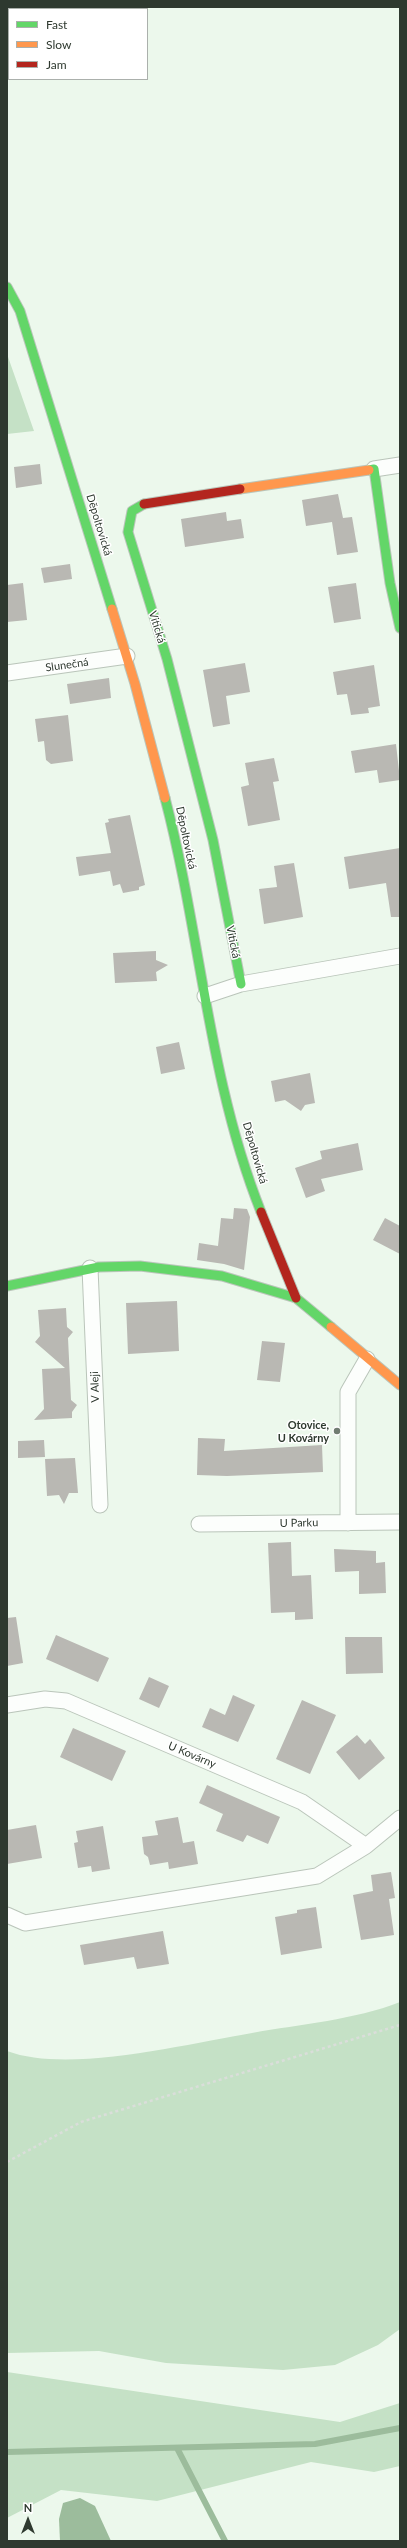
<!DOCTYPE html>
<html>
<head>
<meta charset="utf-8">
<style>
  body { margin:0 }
  #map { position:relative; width:407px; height:2548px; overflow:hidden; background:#ecf8ec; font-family:Lato,sans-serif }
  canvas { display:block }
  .frame { position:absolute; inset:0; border:8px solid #2e392f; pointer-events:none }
  .legend { position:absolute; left:8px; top:8px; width:140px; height:72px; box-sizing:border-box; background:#fff; border:1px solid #abb0ac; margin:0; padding:5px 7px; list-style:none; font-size:12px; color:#2e392f }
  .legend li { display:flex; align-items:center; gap:8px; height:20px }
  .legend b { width:20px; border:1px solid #abb0ac }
  .north { position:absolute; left:8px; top:2500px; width:40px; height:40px; -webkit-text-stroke:3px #fff; paint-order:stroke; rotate:0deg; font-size:11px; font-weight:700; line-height:16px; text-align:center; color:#2e392f }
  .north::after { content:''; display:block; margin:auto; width:14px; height:18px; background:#2e392f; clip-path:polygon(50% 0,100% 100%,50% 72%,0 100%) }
</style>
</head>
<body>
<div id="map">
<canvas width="407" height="2548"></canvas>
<div class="frame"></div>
<ul class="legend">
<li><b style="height:5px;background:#63d668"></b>Fast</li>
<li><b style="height:5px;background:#ff974d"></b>Slow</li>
<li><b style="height:5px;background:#b3261e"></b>Jam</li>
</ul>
<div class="north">N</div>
</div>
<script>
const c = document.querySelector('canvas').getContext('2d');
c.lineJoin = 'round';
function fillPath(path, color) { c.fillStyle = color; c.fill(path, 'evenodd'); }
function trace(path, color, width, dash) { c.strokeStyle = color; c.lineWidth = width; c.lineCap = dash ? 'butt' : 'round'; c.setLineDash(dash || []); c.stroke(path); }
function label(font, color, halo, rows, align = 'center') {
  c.font = font + ' Lato,sans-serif'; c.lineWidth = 3; c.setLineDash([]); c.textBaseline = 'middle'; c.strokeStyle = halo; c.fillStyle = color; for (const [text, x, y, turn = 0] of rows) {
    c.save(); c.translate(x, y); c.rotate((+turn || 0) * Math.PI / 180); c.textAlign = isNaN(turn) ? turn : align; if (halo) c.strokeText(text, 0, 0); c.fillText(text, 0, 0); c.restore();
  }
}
fillPath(new Path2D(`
  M7 354 34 431 7 434Z
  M400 2002V2329L378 2345 335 2365 283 2370 166 2363 99 2351 7 2353V2051C68 2074 186 2044 252 2033 301 2024 354 2020 400 2002Z
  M7 2372 340 2422 400 2403V2466L374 2472 311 2462 157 2501 61 2490 7 2518Z`), '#c5e1c6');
fillPath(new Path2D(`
  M80 2498 95 2506 111 2541H60L59 2519 63 2503Z`), '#9cbc9c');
trace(new Path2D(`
  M177 2448 225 2541
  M7 2452 315 2444 400 2428`), '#9cbc9c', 6);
fillPath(new Path2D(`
  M40 464 42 484 16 488 14 467Z
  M338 494 343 518 352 517 358 552 337 555 332 522 306 526 302 500Z
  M226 512 227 521 241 519 244 538 185 547 181 519Z
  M70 564 72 579 44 583 41 568Z
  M23 583 27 620 7 622V585Z
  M356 583 361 619 334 623 328 587Z
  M245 663 250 692 226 696 230 724 213 727 203 670Z
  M374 665 380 706 368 708 369 713 351 715 347 694 337 695 333 672Z
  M109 678 111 698 70 704 67 684Z
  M68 715 73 761 51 764 46 760 44 741 38 742 35 719Z
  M396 744 400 780 379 783 377 770 355 773 351 751Z
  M274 758 279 781 273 782 280 820 248 826 241 787 249 785 245 763Z
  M130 815 145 885 139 887V890L123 893 120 884 113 886 110 871 79 876 76 857 111 853 105 823 109 822 108 819Z
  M400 848V917H391L386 883 349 889 344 857Z
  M294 863 303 917 264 924 259 889 277 887 274 866Z
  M156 951V960L168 965 156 972 157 981 115 983 113 953Z
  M179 1042 185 1069 161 1074 156 1047Z
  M310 1073 315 1103 305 1105 301 1111 285 1100 275 1102 271 1081Z
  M358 1143 363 1170 321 1179 325 1191 306 1198 295 1168 322 1159 320 1151Z
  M234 1208 247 1209 250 1217 244 1270 224 1264 197 1260 199 1243 218 1246 221 1218 233 1219Z
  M385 1218 400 1226V1254L373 1240Z
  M177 1301 179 1351 128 1354 126 1303Z
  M66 1308 67 1327 73 1332 68 1338 71 1400 77 1405 72 1412V1418L34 1420 44 1409 42 1369 65 1368 35 1342 40 1336 38 1310Z
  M262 1341 285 1343 280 1382 257 1380Z
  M198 1438 225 1439 224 1451 322 1445 323 1472 227 1476 197 1475Z
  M44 1440 45 1457 18 1458V1441Z
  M75 1458 78 1493H69L64 1504 59 1495 47 1496 45 1459Z
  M291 1542 292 1576 311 1575 313 1619 295 1620V1612L271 1613 268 1543Z
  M334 1549 376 1551V1563L385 1562 386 1593 359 1594V1571L335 1572Z
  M16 1617 23 1663 7 1666V1618Z
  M56 1635 109 1658 98 1682 46 1659Z
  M345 1637H382L383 1673 346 1674Z
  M149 1677 169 1686 159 1708 139 1699Z
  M233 1695 255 1705 238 1742 202 1727 210 1708 225 1715Z
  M302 1700 336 1715 310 1774 276 1759Z
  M73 1728 126 1751 112 1781 60 1757Z
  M357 1735 365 1744 370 1739 385 1758 359 1780 336 1752Z
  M207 1785 280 1817 268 1844 247 1835 243 1842 216 1831 223 1814 199 1803Z
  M178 1817 183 1843 194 1841 198 1864 169 1869 168 1862 150 1865 148 1857 144 1854 142 1837 158 1835 155 1821Z
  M36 1825 42 1858 7 1864V1830Z
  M103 1826 110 1869 92 1872 91 1866 78 1868 74 1843 78 1842 76 1831Z
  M391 1872 395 1898 389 1899 394 1935 361 1940 353 1895 373 1891 371 1875Z
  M316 1907 322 1948 281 1955 275 1917 297 1913V1910Z
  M163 1931 169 1964 137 1969 134 1957 84 1965 80 1945Z`), '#b9b8b3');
const street = new Path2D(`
  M374 469 400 465
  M7 673 127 656
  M205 996 241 984 400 956
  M90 1268 100 1505
  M348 1523V1392L367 1359
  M199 1524 400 1522
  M7 1705 45 1699 66 1701 302 1802 366 1846
  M7 1915 25 1923 317 1876 366 1846 400 1818`);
const fast = new Path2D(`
  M7 287 20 311 112 609
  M369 470 374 469 390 583 400 628
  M144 504 132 511 128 532 167 659 213 840 241 984
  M165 798C201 935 208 1079 261 1212
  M7 1286 99 1267 140 1266 222 1276 296 1298 331 1327`);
const slow = new Path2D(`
  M240 489 369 470
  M112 609 135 684 165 798
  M331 1327 400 1385`);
const jam = new Path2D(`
  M144 504 240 489
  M261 1212 296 1298`);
trace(street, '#bac5ba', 17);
trace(fast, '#bac5ba', 11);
trace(slow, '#bac5ba', 11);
trace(jam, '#bac5ba', 11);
trace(new Path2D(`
  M7 2162 81 2122 400 2025`), '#dadeda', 2.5, [3, 3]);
trace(street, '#fcfefc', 15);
trace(fast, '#63d668', 9);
trace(slow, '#ff974d', 9);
trace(jam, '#b3261e', 9);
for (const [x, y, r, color] of [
  [337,1431,4,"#707c71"]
]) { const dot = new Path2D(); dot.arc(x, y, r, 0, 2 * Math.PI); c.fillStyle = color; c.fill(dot); trace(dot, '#fff', 1.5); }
label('11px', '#2e392f', '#fff', [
  ["Děpoltovická",99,525,73],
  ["Vitická",157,627,73],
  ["Slunečná",67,665,-8],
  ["Děpoltovická",186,838,78],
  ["Vitická",233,942,79],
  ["Děpoltovická",255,1153,74],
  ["V Aleji",95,1387,-92],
  ["U Parku",299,1523,-1],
  ["U Kovárny",192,1755,23]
]);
label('bold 11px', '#2e392f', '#fff', [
  ["Otovice,",329,1425],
  ["U Kovárny",329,1438]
], 'right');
</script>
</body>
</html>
